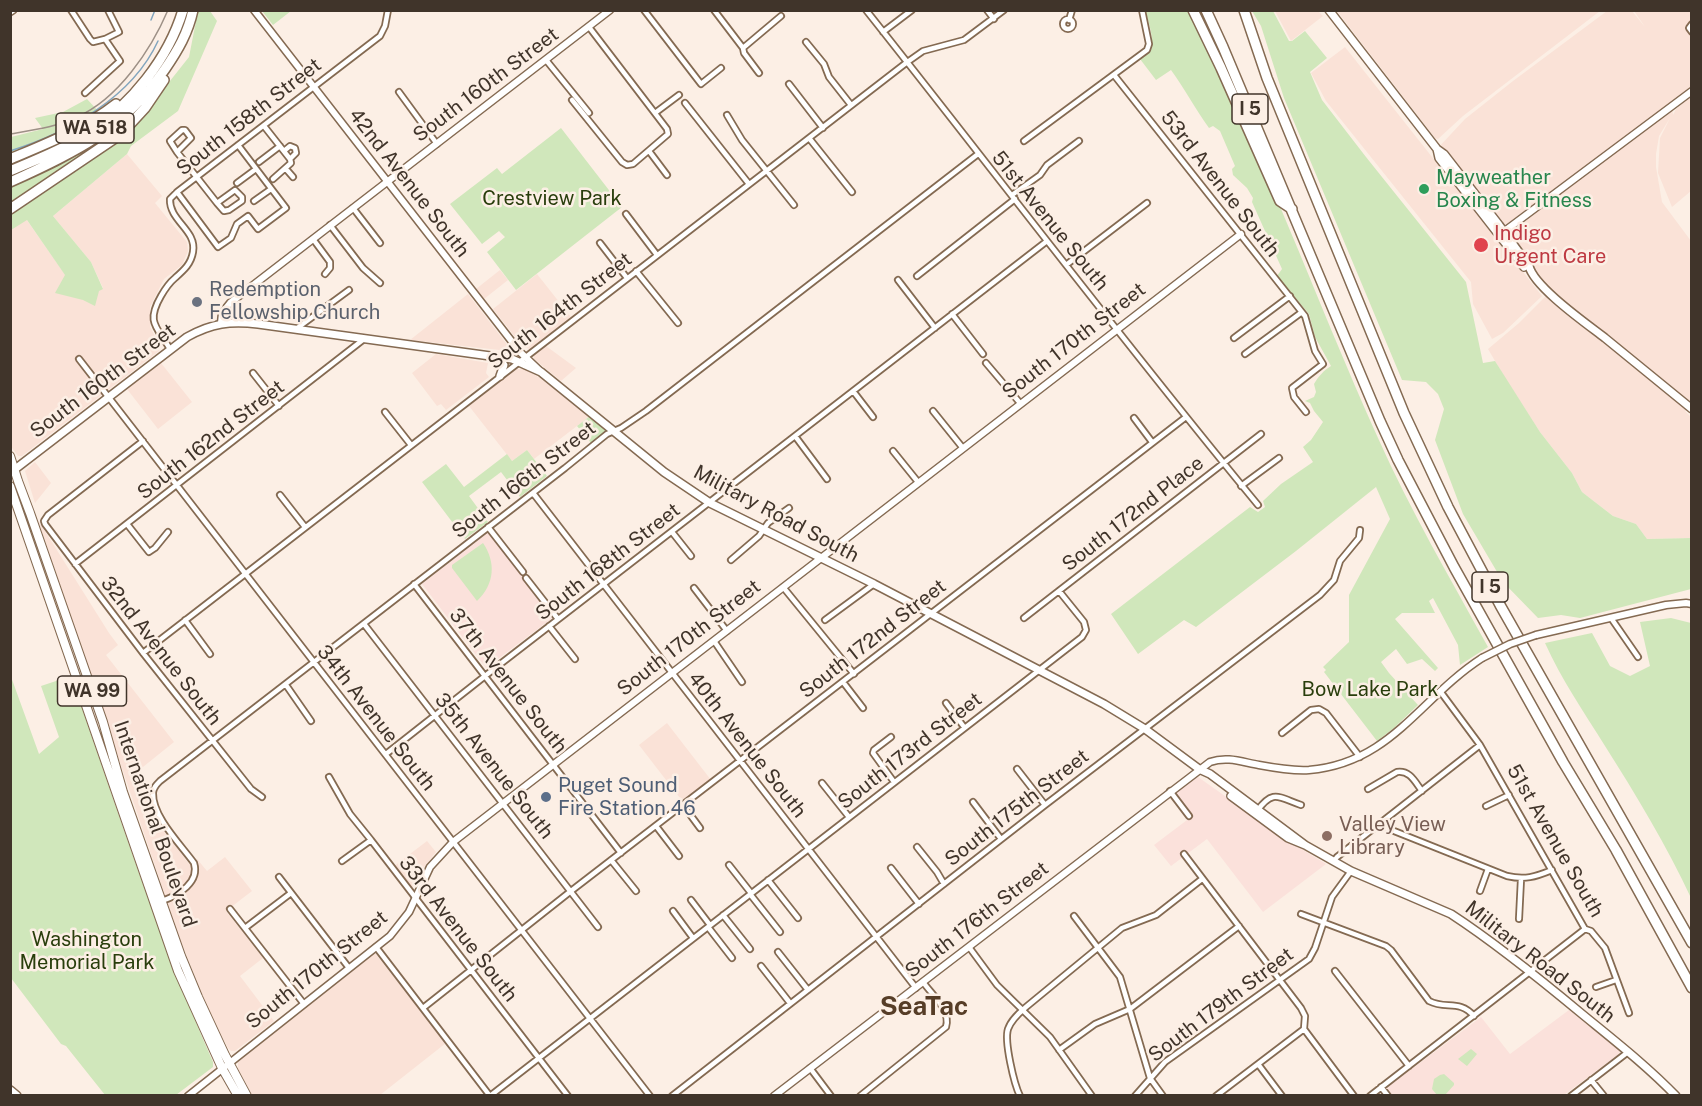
<!DOCTYPE html>
<html>
<head>
<meta charset="utf-8">
<style>
  body { margin:0 }
  #map { position:relative; width:1702px; height:1106px; overflow:hidden; background:#fcefe5; font-family:"Public Sans",sans-serif }
  canvas { display:block }
  .frame { position:absolute; inset:0; border:12px solid #40342a; pointer-events:none }
</style>
</head>
<body>
<div id="map">
<canvas width="1702" height="1106"></canvas>
<div class="frame"></div>
</div>
<script>
const c = document.querySelector('canvas').getContext('2d');
c.lineJoin = 'round';
function fillPath(path, color) { c.fillStyle = color; c.fill(path, 'evenodd'); }
function trace(path, color, width, dash) { c.strokeStyle = color; c.lineWidth = width; c.lineCap = dash ? 'butt' : 'round'; c.setLineDash(dash || []); c.stroke(path); }
function label(font, color, halo, rows, align = 'center') {
  c.font = font + ' "Public Sans",sans-serif'; c.lineWidth = 5; c.setLineDash([]); c.textBaseline = 'middle'; c.strokeStyle = halo; c.fillStyle = color; for (const [text, x, y, turn = 0] of rows) {
    c.save(); c.translate(x, y); c.rotate((+turn || 0) * Math.PI / 180); c.textAlign = isNaN(turn) ? turn : align; if (halo) c.strokeText(text, 0, 0); c.fillText(text, 0, 0); c.restore();
  }
}
fillPath(new Path2D(`
  M1275 11H1318L1323 16 1291 41Z
  M1337 11H1600L1463 116 1438 139 1435 138Z
  M1607 11H1632L1645 27 1634 11H1691V91L1672 106 1673 115 1676 109 1691 96V191L1672 207 1658 173 1660 138 1670 118 1659 136 1656 154V167L1662 202 1691 241 1692 409 1690 408 1685 411 1691 417V538L1647 539 1636 524 1613 516 1582 492 1572 473 1540 432 1505 378 1488 349 1519 323 1549 293 1437 149 1465 119 1513 81Z
  M1345 47 1542 296 1503 333 1492 339 1473 304 1471 282 1326 101 1311 73Z
  M127 154 162 196 155 203 187 242 188 251 182 265 164 279 150 307V327L160 345 159 351 22 456H18L12 448 11 437V215L19 209 83 300 103 288 91 262 53 216Z
  M500 270 508 280 484 299 476 289Z
  M537 274 571 317 530 349 523 347 493 309Z
  M468 294 509 347 508 351 410 340Z
  M546 346 576 368 561 381 534 359V355Z
  M436 354 488 363 486 373 489 377 446 410 441 404 437 406 412 373Z
  M161 363 192 402 158 429 127 389Z
  M516 369H525L540 378 590 416 534 459 527 450 512 461 469 406Z
  M35 462 51 483 35 503 25 471Z
  M38 520 109 633 118 645 106 655 174 742 138 771 154 818 189 864 197 859 207 871 225 857 252 891 226 911 263 958 240 976 274 1021 235 1051H231L228 1048 210 1014 178 934Z
  M667 723 711 780 683 802 639 745Z
  M427 841 436 852 425 866 415 886 412 887 407 885 393 867Z
  M375 953 446 1043 380 1095H252L238 1069V1062Z`), '#fae2d7');
fillPath(new Path2D(`
  M489 532 555 616 486 668 422 584Z
  M1198 777 1290 842 1326 864 1263 912 1207 839 1171 866 1154 845 1191 817 1173 793 1191 780Z
  M1569 1010 1620 1051 1619 1054 1564 1095 1390 1096 1385 1089 1481 1017 1510 1054Z`), '#fbe1db');
fillPath(new Path2D(`
  M198 11H210L217 21 178 111 131 146 127 154 53 216 91 262 103 289 99 291 95 306 83 300 55 293 65 275 27 220 11 230V137L43 129 35 118 63 112 87 99 124 139 189 57Z
  M262 11H291L273 25Z
  M1145 11H1189C1262 148 1314 296 1378 438 1410 510 1450 578 1488 647L1460 665 1458 645 1433 598 1429 601 1435 613H1402L1395 619 1438 668 1435 671 1422 659 1407 664 1396 649 1381 662 1389 673 1418 705 1394 728 1377 741 1324 672 1326 670 1323 667 1349 642V595L1390 519 1376 487 1296 551 1196 627 1184 620 1138 654 1111 614 1250 507 1258 512 1265 507 1263 501 1281 484 1313 462 1303 447 1311 440 1323 422 1314 411 1310 403 1305 401 1314 397 1316 392 1314 384C1318 377 1324 370 1331 366L1315 337 1309 314 1277 276 1282 269 1252 202 1253 198 1247 188 1233 175 1232 169 1235 166 1220 131 1213 126 1209 128C1195 109 1185 89 1171 70L1156 80 1140 59C1143 57 1149 54 1151 50 1155 41 1148 19 1145 11Z
  M1252 11H1273L1289 41H1292L1305 31 1327 58 1310 72 1322 100 1366 157 1466 282 1483 363 1495 361 1540 432 1572 473 1582 492 1613 516 1636 524 1647 539 1691 538V589L1580 618 1561 615 1538 618 1503 582 1463 514 1435 440 1444 409 1438 394 1426 382 1402 380 1284 98 1261 26Z
  M561 128 622 207 516 290 487 252 505 237 499 231 482 244 450 204 497 168 502 174Z
  M590 416 604 427 606 431 591 443 577 426Z
  M527 450 547 476 520 497 501 472 469 496 488 522 465 539 422 482 446 464 464 487 507 454 512 461Z
  M483 543C496 562 495 584 477 601L452 568V565Z
  M1671 618 1691 623V898C1667 846 1636 795 1605 746 1584 712 1561 679 1545 643L1592 633 1610 666 1630 676 1650 666 1640 622Z
  M10 674 39 754 59 737 41 686 71 676C116 806 158 937 213 1062V1067L176 1095H105L66 1046 61 1044 11 978Z
  M1471 1049 1477 1054 1467 1066 1458 1059Z
  M1444 1074 1454 1083V1085L1445 1095H1437L1432 1089 1434 1079 1440 1075Z`), '#d0e7bb');
trace(new Path2D(`
  M151 20 155 10
  M10 151C67 133 132 98 158 41`), '#82a5be', 1.5);
const minor = new Path2D(`
  M71 10 90 39 93 42 105 39 120 61 85 93
  M644 10 701 84 721 68
  M714 10 743 48 744 53 759 73
  M866 10C997 175 1124 343 1258 505
  M987 10 994 19
  M1063 24a5 5 0 1 1 10 0a5 5 0 1 1-10 0Z
  M1069 20 1072 10
  M1692 24 1689 28 1692 32
  M883 32 912 10
  M105 39 119 32 108 10
  M806 42 824 64 829 77 851 105
  M743 48 781 16
  M546 60 589 113
  M1114 75 1305 316 1315 351 1323 364 1292 388 1294 397 1306 412
  M789 84 823 128
  M399 92 437 144
  M572 100 622 162 627 165 633 164 668 134 667 129 589 27
  M685 103 749 184
  M655 113 679 95
  M727 115 742 140 794 205
  M264 126 290 159 291 163 273 179
  M182 130H185L191 138 177 152 170 141Z
  M809 138 852 192
  M1024 141 1147 50 1149 44 1142 10
  M284 151 290 146 295 148 296 153 290 159
  M649 151 667 175
  M177 152 217 203
  M259 162 280 146
  M286 169 293 177
  M237 183 256 169
  M235 190 242 197V201L229 210 224 211 217 203Z
  M177 192 218 247 231 238 237 224 248 216 258 229 286 208 238 145
  M1012 195 1040 175 1047 165 1079 141
  M254 201 271 189
  M353 208 380 243
  M626 214 657 255
  M330 225 363 268 380 283
  M313 239 330 262V268L325 274
  M600 243 627 278
  M1066 265 1147 203
  M636 271 678 323
  M917 276 1015 199
  M898 280 935 328
  M952 314 983 354
  M296 329 349 290
  M1234 338 1290 296
  M170 349C156 326 146 322 161 296 165 289 169 283 175 278 184 270 191 264 193 252 197 230 169 221 170 199L177 192 380 36 385 26 388 10
  M1245 354 1302 312
  M79 359 650 1096
  M986 363 1020 403
  M253 373 279 406
  M853 391 873 417
  M933 411 962 447
  M385 412 411 445
  M1134 418 1152 442
  M795 436 827 479
  M143 441 48 515 44 521 45 524 143 653 251 789 262 797
  M893 451 918 482
  M1241 486 1279 458
  M533 493 916 988
  M280 495 305 527
  M127 524 149 552 155 548 168 532
  M488 527 523 572
  M672 532 691 556
  M731 560 759 536 768 523 789 508
  M75 564 364 339
  M526 578 558 619
  M414 584 621 853
  M783 587 854 674
  M694 588 727 631
  M1024 618 1261 434
  M1611 618 1638 657
  M185 620 210 654
  M825 620 874 584
  M364 624 598 927
  M549 626 575 659
  M714 641 742 682
  M143 653 906 63 923 51 964 40 1004 10
  M843 682 863 708
  M286 685 311 721
  M1440 691 1480 745 1585 929 1591 931 1605 948 1629 1013
  M946 703 964 727
  M1282 733 1311 710 1319 709 1326 713 1360 757
  M891 737 874 750 873 753 894 782
  M386 754 499 665 1047 241
  M1017 769 1045 805
  M329 777 350 814 371 840 568 1096
  M822 783 849 817
  M1368 789 1397 772C1410 770 1415 782 1422 791
  M1170 791 1189 816
  M973 802 1001 839
  M683 805 700 828
  M1486 806 1509 795
  M1257 811C1273 789 1278 797 1301 805
  M1379 825 1507 876C1525 880 1535 877 1552 870
  M656 826 679 856
  M917 847 937 872 944 884
  M1184 854 1301 1008 1305 1016 1304 1029 1354 1096
  M611 860 636 891
  M342 861 371 840
  M1334 861 1337 857 1480 745
  M729 865 751 893
  M891 868 919 904
  M279 877 349 968
  M768 880 798 918
  M1480 891 1488 869
  M750 894 780 932
  M691 900 710 925
  M162 901C179 895 200 882 194 863 181 845 152 816 153 793 153 788 156 785 160 781L565 468 607 434 621 428 646 411 978 154
  M230 909 304 1004
  M673 911 693 938
  M1301 914 1386 946 1391 950 1429 1001C1446 1010 1459 999 1474 1016
  M723 915 750 949
  M1074 916 1120 977 1150 1078 1163 1096
  M1519 919 1521 879
  M708 927 732 958
  M245 928 291 893
  M376 947 490 1096 1082 637 1086 630 1084 622 1059 591
  M969 947 997 985 1050 1037 1092 1096
  M778 952 808 990
  M761 966 790 1003
  M1335 971 1409 1066
  M1596 987 1616 980
  M423 1008 571 891 1186 417
  M1059 1050 1095 1024 1130 1009 1239 926
  M1258 1064 1282 1096
  M810 1068 831 1096
  M1591 1080 1604 1096
  M1381 1087 1388 1096
  M672 1096 1045 805 1320 595 1334 580 1340 561 1359 538 1360 530
  M860 1096 946 1027C951 1010 932 995 923 982
  M1020 1096C1014 1084 1004 1041 1008 1029 1011 1020 1019 1013 1026 1007L1122 928 1156 915 1202 879
  M1135 1096 1165 1062 1309 959 1315 948 1332 897 1351 871
  M1216 1096 1304 1029
  M1370 1096 1585 929
  M1571 1096 1628 1052`);
const tertiary = new Path2D(`
  M254 10 520 352 539 370
  M10 12 13 10
  M1502 233 1692 91
  M221 323 222 313 230 303 610 10
  M503 357C512 355 515 351 513 342
  M1536 635 1666 605 1686 603 1692 604
  M188 1096 390 936 409 912 430 867 453 842 1241 234
  M774 1096 1210 762C1227 756 1242 762 1259 765 1275 768 1293 771 1309 770 1391 763 1420 698 1482 658`);
const secondary = new Path2D(`
  M1329 10 1437 149 1444 154 1499 225 1529 266C1534 287 1587 324 1605 338 1634 362 1663 385 1692 409
  M1437 149 1439 158 1524 267
  M496 357 504 365 500 376
  M10 473 187 337C212 323 230 321 258 324L512 359 541 372 664 472 710 503 874 584 1104 704 1145 729 1199 769 1210 774 1305 845
  M1231 796 1288 838 1305 845 1351 871 1451 914C1497 944 1540 979 1582 1014 1615 1041 1647 1066 1676 1096`);
const primary = new Path2D(`
  M10 456 18 481 30 513 103 722 123 792 181 956 198 997 225 1055 247 1096
  M10 486 178 971 222 1068 238 1096`);
const motorway = new Path2D(`
  M1193 10 1221 68 1280 201 1292 209
  M1206 10 1223 47 1380 421 1398 460 1454 567 1563 762 1616 850 1692 988
  M1244 10 1267 78 1404 413 1448 507 1500 605 1692 943
  M10 159C48 143 84 129 116 104
  M10 171C37 159 65 149 89 133 131 104 168 60 183 10
  M10 182C75 153 124 129 165 69 178 50 188 33 193 10
  M10 209 121 134 145 108 164 80
  M10 1091 16 1096`);
trace(minor, '#846a52', 8);
trace(tertiary, '#846a52', 9);
trace(secondary, '#846a52', 10);
trace(primary, '#846a52', 10);
trace(motorway, '#846a52', 12);
trace(minor, '#fff', 4.5);
trace(tertiary, '#fff', 6);
trace(secondary, '#fff', 7);
trace(primary, '#fff', 8);
trace(motorway, '#fff', 9);
trace(new Path2D(`
  M10 134C33 130 57 127 77 117 118 99 151 50 168 10`), '#9d9086', 1.5);
const tertiaryBridge = new Path2D(`
  M1482 658 1510 644 1536 635`);
trace(tertiaryBridge, '#846a52', 9, []);
trace(tertiaryBridge, '#fff', 6);
for (const [x, y, r, color] of [
  [1424,189,6,"#2e9e5b"],
  [1481,245,8,"#e0444e"],
  [197,302,6,"#6b7280"],
  [546,797,6,"#5c6f8a"],
  [1327,836,6,"#8d6e63"]
]) { const dot = new Path2D(); dot.arc(x, y, r, 0, 2 * Math.PI); c.fillStyle = color; c.fill(dot); trace(dot, '#fcefe5', 2); }
for (const [x, y, w] of [
  [1250,109,36],
  [95,128,78],
  [1490,587,36],
  [92,691,69]
]) { const box = new Path2D(); box.roundRect(x - w / 2, y - 15, w, 30, 4.5); c.fillStyle = '#fcefe5'; c.fill(box); trace(box, '#40342a', 1.5); }
label('bold 18px', '#40342a', null, [
  ["I 5",1250,109],
  ["WA 518",95,128],
  ["I 5",1490,587],
  ["WA 99",92,691]
]);
label('20px', '#40342a', '#fcefe5', [
  ["South 160th Street",486,85,-37],
  ["South 158th Street",249,117,-38],
  ["42nd Avenue South",409,183,52],
  ["53rd Avenue South",1220,184,52],
  ["51st Avenue South",1050,221,51],
  ["South 164th Street",560,311,-38],
  ["South 170th Street",1074,341,-38],
  ["South 160th Street",103,381,-37],
  ["South 162nd Street",211,440,-38],
  ["South 166th Street",524,480,-38],
  ["Military Road South",776,514,28],
  ["South 172nd Place",1133,514,-38],
  ["South 168th Street",608,562,-38],
  ["South 170th Street",689,638,-38],
  ["South 172nd Street",873,639,-38],
  ["32nd Avenue South",161,651,52],
  ["37th Avenue South",508,681,52],
  ["34th Avenue South",376,718,52],
  ["40th Avenue South",747,745,52],
  ["South 173rd Street",910,751,-38],
  ["35th Avenue South",494,766,52],
  ["South 175th Street",1017,808,-38],
  ["International Boulevard",155,824,71],
  ["51st Avenue South",1555,841,60],
  ["South 176th Street",977,920,-38],
  ["33rd Avenue South",458,929,52],
  ["Military Road South",1540,962,38],
  ["South 170th Street",317,970,-39],
  ["South 179th Street",1221,1005,-37]
]);
label('20px', '#27864d', '#fcefe5', [
  ["Mayweather",1436,178],
  ["Boxing & Fitness",1436,201]
], 'left');
label('20px', '#293e0c', '#fcefe5', [
  ["Crestview Park",552,199],
  ["Bow Lake Park",1370,690],
  ["Washington",87,940],
  ["Memorial Park",87,963]
]);
label('20px', '#be3a42', '#fcefe5', [
  ["Indigo",1494,234],
  ["Urgent Care",1494,257]
], 'left');
label('20px', '#5b616d', '#fcefe5', [
  ["Redemption",209,290],
  ["Fellowship Church",209,313]
], 'left');
label('20px', '#4e5e75', '#fcefe5', [
  ["Puget Sound",558,786],
  ["Fire Station 46",558,809]
], 'left');
label('20px', '#785e54', '#fcefe5', [
  ["Valley View",1339,825],
  ["Library",1339,848]
], 'left');
label('bold 26px', '#563d27', '#fcefe5', [
  ["SeaTac",924,1007]
]);
</script>
</body>
</html>
